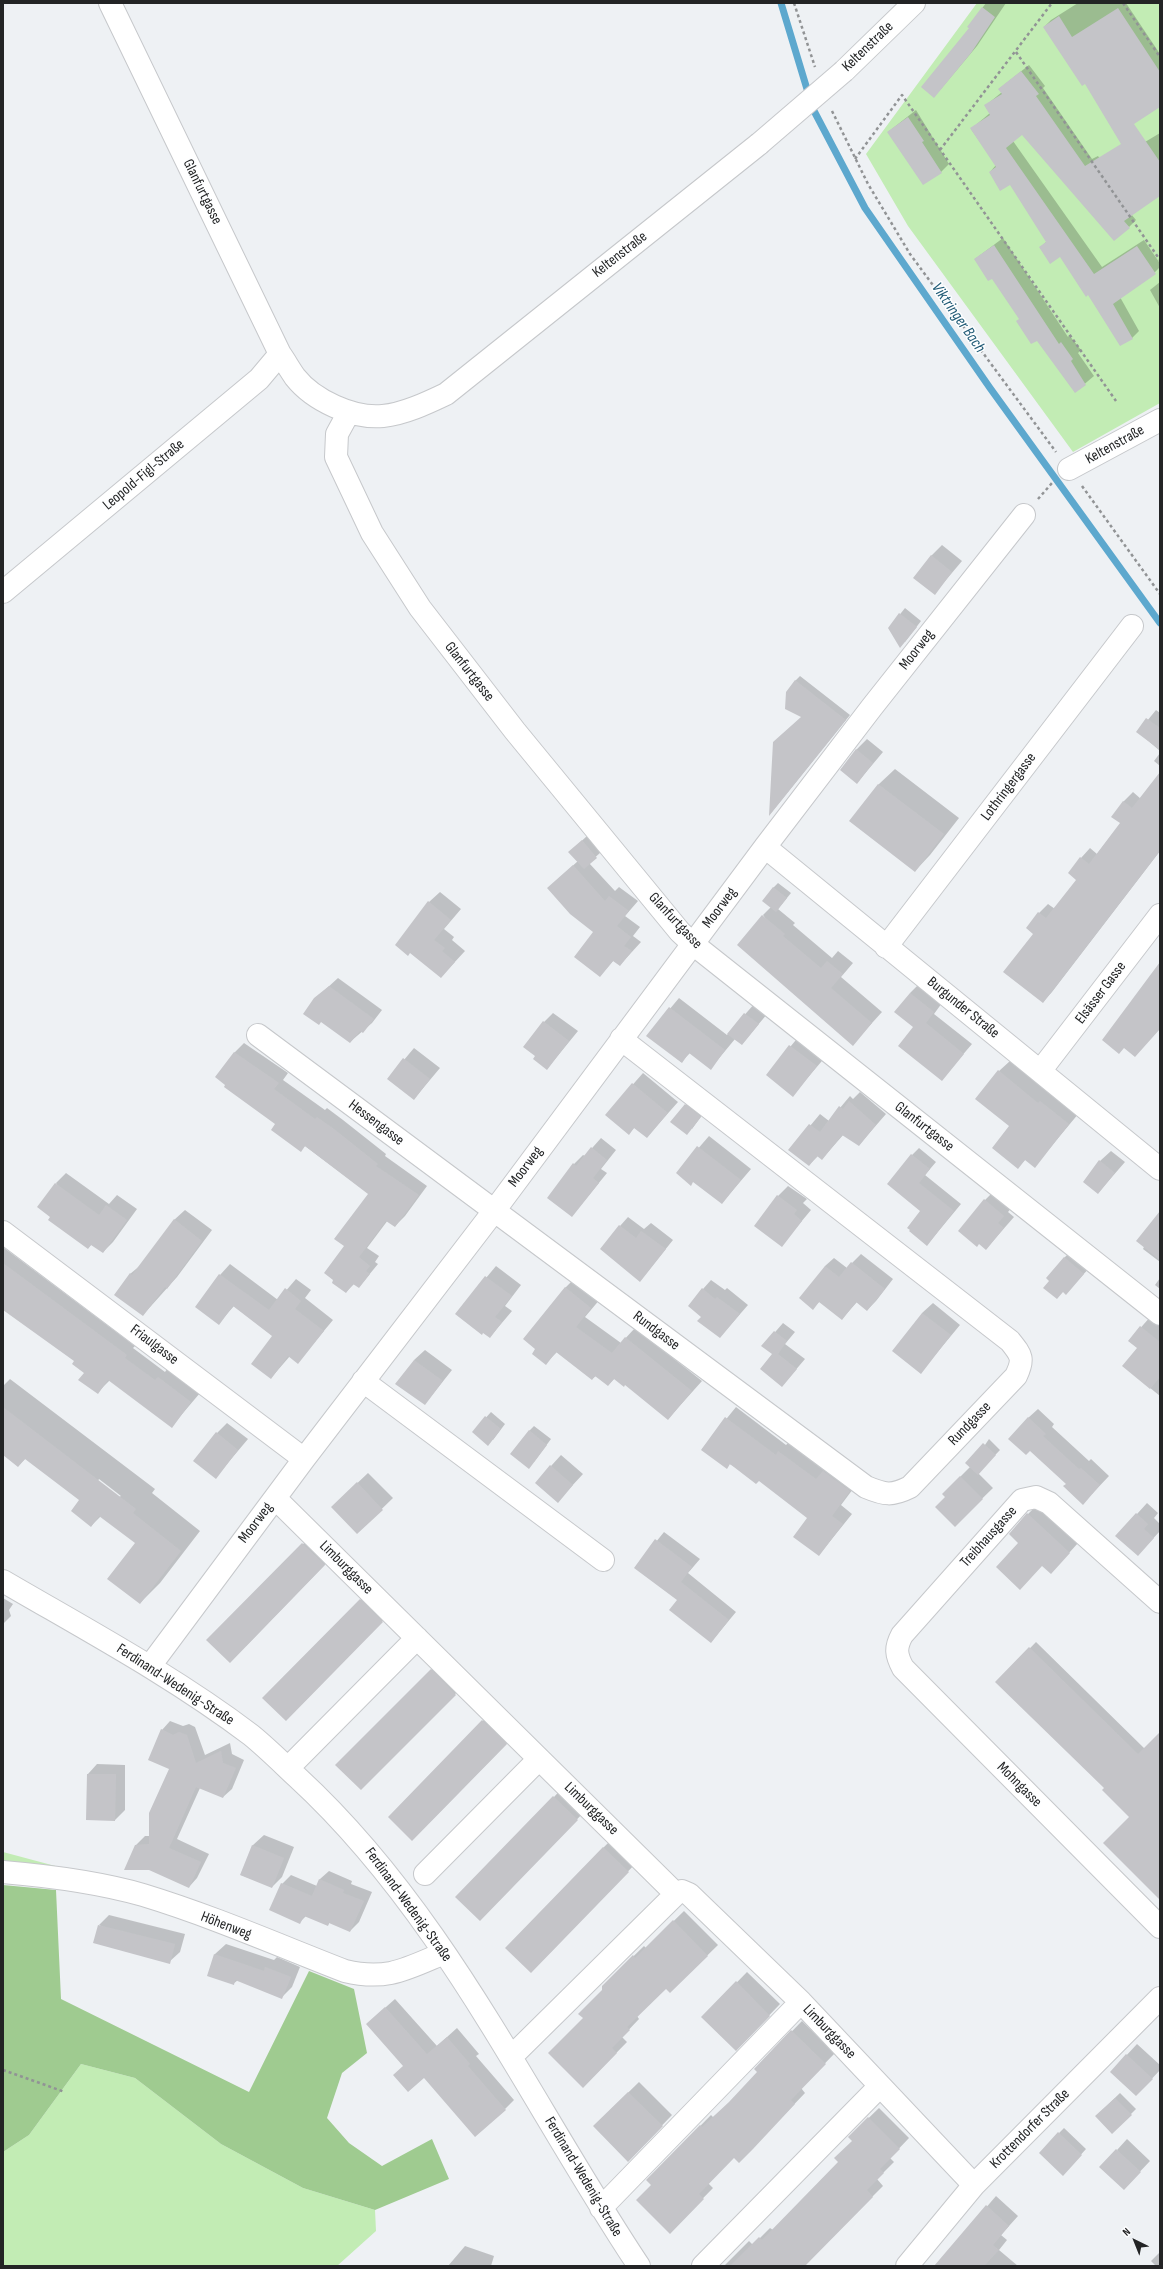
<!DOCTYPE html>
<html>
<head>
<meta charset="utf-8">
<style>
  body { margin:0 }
  #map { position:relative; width:1163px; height:2269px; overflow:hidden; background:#eef1f4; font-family:"Sofia Sans Condensed",sans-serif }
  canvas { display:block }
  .frame { position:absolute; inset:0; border:4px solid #232425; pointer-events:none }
  .north { position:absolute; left:1115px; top:2221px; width:40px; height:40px; -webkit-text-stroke:3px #fdfeff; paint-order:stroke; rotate:317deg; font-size:11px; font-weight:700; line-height:16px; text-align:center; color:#232425 }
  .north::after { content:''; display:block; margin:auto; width:14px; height:18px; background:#232425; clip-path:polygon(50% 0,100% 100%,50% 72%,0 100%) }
</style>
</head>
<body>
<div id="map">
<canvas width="1163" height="2269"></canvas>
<div class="frame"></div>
<div class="north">N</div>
</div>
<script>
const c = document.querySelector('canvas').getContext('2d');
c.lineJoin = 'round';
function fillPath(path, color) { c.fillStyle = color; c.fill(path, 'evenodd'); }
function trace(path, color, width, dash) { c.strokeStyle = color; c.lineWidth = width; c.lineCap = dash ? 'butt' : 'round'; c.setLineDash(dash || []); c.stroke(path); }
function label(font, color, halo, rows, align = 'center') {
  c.font = font + ' "Sofia Sans Condensed",sans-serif'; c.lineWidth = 3; c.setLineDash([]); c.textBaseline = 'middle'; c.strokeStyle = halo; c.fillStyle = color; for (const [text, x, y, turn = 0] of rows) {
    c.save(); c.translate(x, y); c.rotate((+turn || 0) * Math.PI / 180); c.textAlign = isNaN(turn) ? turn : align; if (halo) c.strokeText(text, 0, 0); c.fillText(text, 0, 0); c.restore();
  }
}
fillPath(new Path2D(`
  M977 3H1160V403L1073 452 908 226 866 154Z
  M3 1852 74 1871 3 1865Z
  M81 2064 135 2078 221 2144 303 2188 375 2210 376 2231 337 2266H3V2152L29 2135Z`), '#c2ecb4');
fillPath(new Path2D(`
  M3 1885 56 1890 61 1999 249 2092 309 1971 354 1989 367 2053 342 2073 327 2118 349 2143 382 2166 432 2139 449 2179 375 2210 303 2188 221 2144 135 2078 81 2064 29 2135 3 2152Z`), '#9fcb90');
fillPath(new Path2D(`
  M986 3H1006L977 46 940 90 970 28 968 27Z
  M1078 3H1126L1160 54V98L1085 82 1044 27 1051 20Z
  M1029 65 1045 86 1043 88 1092 159 1098 156 1105 166 1160 133V195L1131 214 1136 220 1129 227 1023 133 1013 141 1102 267 1144 240 1159 262V268L1152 275 1120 297 1139 331 1132 338 1088 294 1060 255 1040 248 1047 241 1011 183 990 172 996 165 971 129 990 113 985 106 1002 92 999 89Z
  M916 110 949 164 941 172 888 132Z
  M1003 238 1068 337 1069 335 1081 350 1078 353 1094 376 1075 392 993 277 975 259Z
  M1160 282V308L1150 290Z
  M942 545 962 561 935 593 931 556Z
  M905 608 921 621 905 642 889 628Z
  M800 676 850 715 771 813 803 716 795 681Z
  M1156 710 1160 713V751L1138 732Z
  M867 739 883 752 857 783 856 750Z
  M1160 753V766L1154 761Z
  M895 769 959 818 930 855 915 871 850 821 879 784Z
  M1160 773V851L1052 992 1043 1002 1034 933 1039 913 1048 904 1055 909 1078 880 1081 858 1090 848 1097 854 1121 823 1123 802 1133 792 1141 799Z
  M587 836 601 852 589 863 615 891 619 887 638 901 625 916 640 927 633 936 641 942 620 965 614 960 600 976 595 932 558 879 578 861 575 847Z
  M778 883 791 893 778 909 795 923 793 925 832 958 838 951 853 963 841 977 882 1012 853 1044 763 915 771 907 773 888Z
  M440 892 461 909 444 929 454 937 452 940 465 951 441 977 411 952 429 902Z
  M338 978 382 1010 372 1023 350 1042 315 999Z
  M919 984 942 1003 934 1014 972 1044 942 1079 915 1027 910 993Z
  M679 998 727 1035 755 1003 768 1013 742 1044 735 1039 711 1068 690 1053 681 1062 648 1035Z
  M553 1013 578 1031 547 1069 536 1056 544 1022Z
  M800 1035 827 1055 793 1095 767 1075Z
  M244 1043 288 1073 283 1080 325 1110 327 1108 343 1120 386 1154 385 1156 427 1186 405 1216 395 1226 388 1220 367 1248 379 1256 375 1262 378 1264 359 1287 355 1283 346 1292 345 1246 369 1194 305 1146 301 1150 277 1124 234 1053Z
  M414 1048 440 1068 414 1099 388 1079Z
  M1010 1061 1049 1093 1051 1091 1079 1113 1035 1166 1026 1159 1018 1167 999 1071Z
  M643 1073 678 1102 647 1137 635 1127 629 1133 606 1115Z
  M860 1092 886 1114 859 1145 844 1134 822 1159 818 1156 809 1165 790 1150 820 1114 829 1121 850 1096 853 1099Z
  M690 1100 705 1111 692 1129 686 1105Z
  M709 1136 751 1169 722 1203 694 1181 677 1173Z
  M601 1138 616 1150 601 1169 607 1173 572 1216 548 1198 574 1164 583 1155 585 1156Z
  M919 1148 936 1162 925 1175 961 1204 927 1245 912 1155Z
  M1111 1151 1125 1162 1098 1193 1100 1161Z
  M66 1173 109 1204 117 1195 137 1209 113 1242 103 1252 92 1244 88 1248 56 1183Z
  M788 1186 807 1199 803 1203 811 1210 781 1246 778 1196Z
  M995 1190 1014 1205 1008 1212 1014 1217 986 1249 985 1200Z
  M185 1210 212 1230 177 1277 143 1315 130 1274 142 1264 174 1220Z
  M1160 1213V1262L1143 1249Z
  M628 1217 644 1229 651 1223 673 1240 640 1281 620 1226Z
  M3 1247 135 1346 133 1348 165 1372 167 1369 200 1393 172 1426 110 1380 97 1393 85 1373 75 1361 3 1305Z
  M1075 1247 1094 1263 1066 1293 1051 1280 1064 1258Z
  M861 1254 893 1279 876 1301 867 1310 857 1302 842 1319 820 1301 813 1308 825 1266 834 1258 847 1268Z
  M230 1264 278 1300 296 1279 311 1290 305 1298 333 1320 298 1362 290 1356 271 1378 273 1336 234 1306 219 1323 220 1275Z
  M496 1266 521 1285 505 1306 512 1311 490 1337 456 1314Z
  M575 1278 601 1298 585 1317 621 1343 635 1328 702 1381 668 1419 625 1384 615 1378 608 1385 596 1376 592 1379 557 1352 545 1364 565 1288Z
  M1160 1278V1289L1155 1285Z
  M711 1280 725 1290 727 1288 748 1305 720 1337 702 1317 703 1289Z
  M933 1303 960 1325 921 1372 922 1313Z
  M1151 1316 1160 1324V1396L1123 1366 1138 1348 1129 1341Z
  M783 1323 795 1332 785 1344 805 1359 782 1386 773 1354 763 1346Z
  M425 1350 452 1370 425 1404 414 1360Z
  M10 1379 155 1489 152 1493 200 1531 160 1583 140 1603 136 1542 101 1516 91 1526 81 1500 26 1458 18 1466 3 1454V1386ZM99 1479 121 1496 119 1497 98 1481Z
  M736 1407 786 1445 789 1442 859 1481 841 1505 852 1514 819 1555 809 1518 759 1480 702 1449Z
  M1038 1409 1054 1424 1052 1427 1089 1461 1091 1459 1109 1476 1092 1494 1067 1484 1028 1418Z
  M491 1412 505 1424 493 1440 473 1432Z
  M227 1423 248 1439 216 1477 217 1433Z
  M534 1426 551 1439 534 1462 529 1431Z
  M989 1439 1000 1450 978 1473 993 1488 955 1525 947 1497 943 1494 970 1467Z
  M561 1455 583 1474 558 1501 551 1466Z
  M368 1473 393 1498 357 1533 332 1507Z
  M1147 1503 1158 1513 1154 1518 1160 1524V1531L1148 1544 1117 1536Z
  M1037 1505 1078 1543 1060 1563 1020 1543 1028 1514Z
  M319 1528 340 1549 246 1646 208 1640Z
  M664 1532 700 1559 688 1573 736 1612 711 1642 678 1600 635 1568Z
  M376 1584 398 1605 302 1704 264 1698Z
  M3 1598 13 1604 9 1610 11 1616 3 1624Z
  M1036 1642 1145 1749 1160 1733V1899L1130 1817 1105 1788 997 1682Z
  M447 1654 471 1678 361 1789 337 1765Z
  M498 1705 522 1728 428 1824 483 1721Z
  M170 1721 183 1726 189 1724 195 1727 205 1755 230 1743 232 1754 244 1760 232 1789 223 1797 200 1788 177 1839 209 1854 197 1878 189 1887 136 1845 145 1836H150L170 1768 162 1730Z
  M97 1764 125 1765V1810L115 1820 88 1774Z
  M564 1786 587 1809 490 1909 554 1797Z
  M264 1835 294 1847 282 1877 272 1887 241 1875 253 1845Z
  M614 1837 638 1861 542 1961 603 1848Z
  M329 1871 352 1881 351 1884 372 1892 359 1922 350 1931 330 1922 328 1925 306 1916 300 1922 282 1884 291 1875 317 1886 320 1879Z
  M684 1911 718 1945 670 1992 666 1988 637 2016 639 2019 622 2037 627 2042 583 2087 584 2018 603 1990V1986L644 1946 646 1948Z
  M109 1915 185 1934 180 1952 169 1962 99 1925Z
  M226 1944 274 1960 277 1957 300 1967 292 1987 282 1997 238 1980 233 1984 208 1975 215 1954Z
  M747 1972 780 2004 736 2050 703 2017Z
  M395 1999 437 2046 457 2028 479 2054 476 2056 514 2100 505 2109 424 2077 404 2066 377 2015Z
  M802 2021 835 2053 801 2088 805 2093 763 2137 734 2157 708 2183 713 2188 670 2232 652 2185 647 2180 711 2115 714 2118 759 2072 755 2069Z
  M1137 2044 1160 2065V2070L1147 2084 1111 2072Z
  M639 2082 672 2115 628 2161 594 2126Z
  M1120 2093 1136 2109 1112 2133 1096 2116Z
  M879 2108 909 2138 890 2158 894 2162 877 2179 883 2186 803 2266H724L749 2241 753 2245 770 2228 773 2230 840 2162 853 2141 849 2137Z
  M1064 2128 1086 2149 1068 2169 1059 2133Z
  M1127 2139 1150 2161 1134 2178 1117 2150Z
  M996 2196 1018 2216 1001 2235 1007 2240 999 2250 1018 2266H936Z
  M465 2246 494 2256 491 2266H448Z
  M1160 2252V2266H1156L1151 2261Z`), '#0003');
trace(new Path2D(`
  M781 3 813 109 865 208 990 388 1160 623`), '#5da8ce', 7);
fillPath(new Path2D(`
  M982 7 995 17 971 53 934 98 921 87 969 28 967 27Z
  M1118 8 1160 72V107L1134 124 1160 162V196L1124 221 1130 228 1114 241 1022 135 1006 148 1094 274 1137 246 1156 274 1113 304 1133 339 1120 346 1088 295 1086 297 1060 257 1050 264 1039 247 1046 242 1010 185 1000 191 989 172 996 167 970 128 990 115 984 105 1002 94 998 89 1021 71 1039 94 1036 96 1085 166 1121 144 1085 84 1082 86 1043 27 1059 16 1072 37Z
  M908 117 924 141 922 142 942 173 923 185 887 132Z
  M994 245 1059 344 1061 342 1073 359 1071 361 1086 385 1075 393 1037 341 1031 344 1016 321 1019 319 992 279 988 281 974 259Z
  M931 555 952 572 935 595 913 578Z
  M899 613 917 627 900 648 888 628Z
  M795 680 846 720 769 816 773 742 801 717 785 709 786 692Z
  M1146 718 1160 728V750L1136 732Z
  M856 749 873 763 857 784 840 770Z
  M1160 772V851L1043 1003 1003 972 1033 934 1026 928 1038 912 1046 918 1076 880 1068 873 1080 857 1089 864 1120 823 1111 817 1123 801 1132 808Z
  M878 784 944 834 915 872 849 821Z
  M582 840 597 858 584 869 568 852Z
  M573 865 605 901 609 896 629 911 617 926 631 937 624 946 632 951 620 966 613 961 600 977 574 957 593 932 570 914 547 888Z
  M773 887 787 898 776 912 762 901Z
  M428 901 451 920 434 940 445 948 442 951 455 962 441 978 410 953 408 956 395 945Z
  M762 915 785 934 783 936 821 968 827 961 843 974 831 988 872 1023 853 1046 737 945Z
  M1160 962V1029L1135 1057 1124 1048 1119 1054 1102 1040Z
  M329 986 374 1019 363 1033 360 1031 350 1043 321 1022 319 1025 303 1014 314 998Z
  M910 993 934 1012 926 1023 964 1054 942 1081 898 1046 913 1027 894 1012Z
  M669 1007 725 1050 711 1070 689 1053 682 1063 646 1036Z
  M744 1013 759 1024 742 1045 727 1034Z
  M543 1021 569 1041 547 1070 533 1059 535 1056 523 1047Z
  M789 1045 817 1066 793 1097 766 1075Z
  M234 1052 279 1083 274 1089 315 1119 317 1117 334 1129 378 1164 376 1166 419 1195 395 1227 386 1221 359 1257 370 1266 366 1271 370 1274 359 1288 353 1284 346 1293 332 1283 333 1280 324 1273 344 1246 334 1239 368 1194 305 1146 301 1152 271 1130 275 1124 224 1087 225 1085 215 1077Z
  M403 1058 430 1079 414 1100 387 1079Z
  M998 1070 1038 1103 1040 1101 1069 1124 1035 1168 1025 1160 1018 1169 992 1148 1009 1126 975 1099Z
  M632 1083 668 1113 647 1138 634 1128 629 1135 605 1115Z
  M849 1101 876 1125 859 1146 842 1135 822 1160 817 1156 809 1166 788 1150 809 1124 820 1132 839 1106 843 1109Z
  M685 1104 701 1117 687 1135 670 1122Z
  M697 1146 741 1180 722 1204 693 1182 691 1186 676 1173Z
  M591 1147 607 1160 593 1178 599 1183 572 1217 547 1198 573 1163 576 1166Z
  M911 1154 930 1169 919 1183 954 1211 927 1246 909 1231 910 1230 907 1228 920 1211 887 1184Z
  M1099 1160 1115 1173 1098 1194 1083 1182Z
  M55 1183 99 1215 106 1205 127 1220 103 1253 91 1245 88 1249 48 1220 50 1217 37 1207Z
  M777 1195 797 1210 794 1214 802 1221 782 1247 754 1226Z
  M984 1199 1004 1216 998 1223 1004 1228 986 1250 979 1244 977 1247 958 1231Z
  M1160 1211V1260L1136 1241Z
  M174 1219 202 1241 167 1289 165 1287 143 1316 114 1295 130 1273 132 1275Z
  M619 1225 636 1238 641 1231 666 1249 640 1282 600 1249Z
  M1064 1257 1084 1274 1066 1295 1063 1292 1057 1299 1043 1288 1049 1281 1046 1278Z
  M851 1262 885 1289 867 1311 856 1302 842 1320 819 1302 813 1310 799 1298 825 1266 839 1277Z
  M3 1263 127 1355 125 1358 155 1380 158 1377 191 1402 172 1428 108 1380 98 1394 78 1380 84 1373 72 1364 74 1361 3 1310Z
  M219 1274 269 1310 285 1288 301 1301 295 1309 324 1331 298 1364 288 1356 271 1379 251 1364 272 1336 233 1306 219 1325 195 1307Z
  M485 1276 512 1296 495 1317 502 1322 490 1338 483 1333 482 1335 455 1314Z
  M565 1287 591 1308 576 1327 612 1353 625 1337 692 1391 668 1420 625 1385 624 1387 614 1379 608 1386 595 1376 592 1380 556 1352 546 1365 532 1354 535 1349 523 1339Z
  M702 1288 715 1299 717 1297 740 1314 720 1338 697 1321 701 1317 688 1306Z
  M922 1313 951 1335 921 1374 892 1351Z
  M1140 1326 1160 1342V1377L1150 1389 1122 1366 1137 1348 1128 1341Z
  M774 1331 787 1341 778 1354 797 1369 782 1387 760 1369 772 1354 761 1346Z
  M414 1360 443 1381 425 1405 395 1384Z
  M3 1407 136 1509 133 1513 181 1551 140 1604 107 1579 135 1543 99 1516 91 1527 71 1511 79 1500 25 1459 18 1467 3 1455Z
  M485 1416 501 1429 488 1446 472 1432Z
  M725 1417 776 1455 778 1451 816 1479 823 1471 850 1491 832 1516 843 1524 819 1556 793 1537 807 1518 759 1481 756 1484 730 1464 727 1469 701 1450Z
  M1028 1417 1046 1434 1043 1436 1079 1469 1081 1468 1100 1485 1083 1505 1063 1486 1066 1484 1030 1451 1026 1455 1008 1439Z
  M529 1430 547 1445 529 1469 510 1454Z
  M216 1432 238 1450 216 1479 193 1461Z
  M983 1443 996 1455 978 1475 965 1463Z
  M550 1465 573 1485 558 1503 535 1483Z
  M960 1476 983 1499 955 1527 935 1507 945 1497 942 1494Z
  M357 1482 383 1510 357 1534 331 1507Z
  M1027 1513 1070 1553 1051 1574 1042 1566 1020 1590 996 1567 1018 1543 1009 1534Z
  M1136 1513 1148 1524 1144 1529 1154 1538 1138 1556 1115 1536Z
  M655 1539 692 1567 681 1582 729 1620 711 1643 669 1610 677 1600 634 1568Z
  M302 1543 325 1565 230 1663 206 1640Z
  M360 1599 383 1622 286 1721 262 1698Z
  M1029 1647 1138 1754 1160 1732V1900L1103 1843 1129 1817 1102 1790 1104 1788 995 1682Z
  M431 1669 456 1695 361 1790 335 1765Z
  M482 1720 507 1744 412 1841 388 1817Z
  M161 1729 173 1735 179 1732 187 1735 196 1763 221 1751 223 1763 236 1768 223 1798 196 1787 169 1848 201 1862 189 1888 149 1870H124L135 1845 149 1844V1813L169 1769 148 1760Z
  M87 1774H116L115 1821 86 1820Z
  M553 1796 578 1820 480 1921 455 1897Z
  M252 1845 284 1858 272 1888 240 1875Z
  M603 1847 629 1872 531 1973 505 1948Z
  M319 1879 344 1890 343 1893 364 1901 350 1932 329 1923 328 1926 304 1916 300 1924 269 1910 281 1883 312 1896Z
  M673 1920 708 1956 670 1993 666 1989 627 2027 630 2030 612 2048 617 2053 583 2088 548 2053 583 2018 578 2014 602 1990V1986L633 1955 635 1958Z
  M98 1925 175 1944 170 1964 93 1943Z
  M214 1954 264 1971 265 1967 291 1977 282 1999 235 1980 234 1985 207 1976Z
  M736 1981 770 2016 736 2051 701 2017Z
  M385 2007 427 2054 447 2037 470 2064 468 2066 506 2110 475 2137 424 2078 408 2092 393 2075 403 2066 366 2024Z
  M791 2030 826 2064 791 2100 795 2104 753 2149 739 2163 734 2158 699 2194 704 2199 670 2234 636 2200 651 2185 646 2180 700 2125 702 2127 729 2102 757 2072 754 2069Z
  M1126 2054 1153 2079 1136 2096 1110 2072Z
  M628 2092 663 2126 628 2162 593 2126Z
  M1115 2098 1132 2115 1112 2134 1095 2116Z
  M868 2117 900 2149 880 2169 884 2173 867 2190 873 2197 805 2266H730L759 2237 762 2240 838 2162 834 2158 852 2141 848 2137Z
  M1058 2132 1082 2155 1063 2176 1039 2153Z
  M1116 2149 1141 2172 1124 2190 1099 2167Z
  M986 2205 1009 2226 993 2245 999 2250 984 2266H934Z`), '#c4c4c8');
const minor = new Path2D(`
  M110 3 280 354C285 361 290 370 295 377 313 400 353 419 383 416 404 414 427 403 446 394L759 144
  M844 71 914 3
  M349 412 337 434 336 457 372 533 420 608 515 731 680 932 693 944 1160 1314
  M1069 469 1160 420
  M3 592 259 379 280 354
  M765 847 1160 1169
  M886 947 1132 626
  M258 1035 866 1487C885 1495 892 1496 910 1487L1016 1376C1024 1359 1022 1356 1010 1341L621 1039
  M1041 1070 1160 915
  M3 1232 304 1459
  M363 1381 603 1560
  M275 1498 676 1894
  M3 1581C87 1630 173 1676 251 1735 267 1748 282 1763 297 1777 445 1913 529 2101 639 2266
  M1160 1602 1049 1503 1036 1497 1022 1500 902 1635C895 1648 896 1655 903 1668L1160 1927
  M150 1666 304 1459 494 1211 765 847 872 707 1024 515
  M288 1768 417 1638
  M3 1872C50 1876 98 1882 143 1895 212 1916 278 1945 345 1971 387 1981 406 1969 444 1953
  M425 1874 539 1759
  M511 2057 676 1894 682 1891 689 1894 801 2002 974 2185
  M601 2208 801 2002
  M703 2266 880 2086
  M907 2266 974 2185 1160 1998`);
trace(minor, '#c6c8cb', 24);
trace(new Path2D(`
  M794 3 815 67
  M1123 3 1160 57
  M1016 52 1160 260
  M832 111 868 184 910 254 1056 452
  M940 150 1052 3
  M855 159 902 95 1116 401
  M1082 486 1160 594
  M1038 499 1052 483
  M3 2070 65 2092`), '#919395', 2.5, [3, 3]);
trace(minor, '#fff', 22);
const minorBridge = new Path2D(`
  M759 144 844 71`);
trace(minorBridge, '#c6c8cb', 24, []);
trace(minorBridge, '#fff', 22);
label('15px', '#232425', '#fdfeff', [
  ["Keltenstraße",868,47,-44],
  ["Glanfurtgasse",202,192,64],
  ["Keltenstraße",620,255,-38],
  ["Keltenstraße",1115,445,-29],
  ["Leopold-Figl-Straße",144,475,-40],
  ["Moorweg",917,650,-52],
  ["Glanfurtgasse",469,672,52],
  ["Lothringergasse",1009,787,-53],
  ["Moorweg",720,908,-53],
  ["Glanfurtgasse",675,921,47],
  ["Elsässer Gasse",1101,993,-53],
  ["Burgunder Straße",963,1008,39],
  ["Hessengasse",376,1123,37],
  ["Glanfurtgasse",924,1127,38],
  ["Moorweg",526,1167,-53],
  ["Rundgasse",656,1331,37],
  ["Friaulgasse",154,1345,37],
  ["Rundgasse",970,1424,-46],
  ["Moorweg",256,1523,-53],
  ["Treibhausgasse",989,1537,-48],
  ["Limburggasse",346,1568,45],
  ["Ferdinand-Wedenig-Straße",175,1685,33],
  ["Mohngasse",1019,1785,45],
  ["Limburggasse",591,1809,44],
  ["Ferdinand-Wedenig-Straße",408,1905,54],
  ["Höhenweg",226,1926,21],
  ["Limburggasse",829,2032,46],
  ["Krottendorfer Straße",1030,2129,-45],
  ["Ferdinand-Wedenig-Straße",583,2177,59]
]);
label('italic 16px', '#215b76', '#fdfeff', [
  ["Viktringer Bach",958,318,55]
]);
</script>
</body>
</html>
